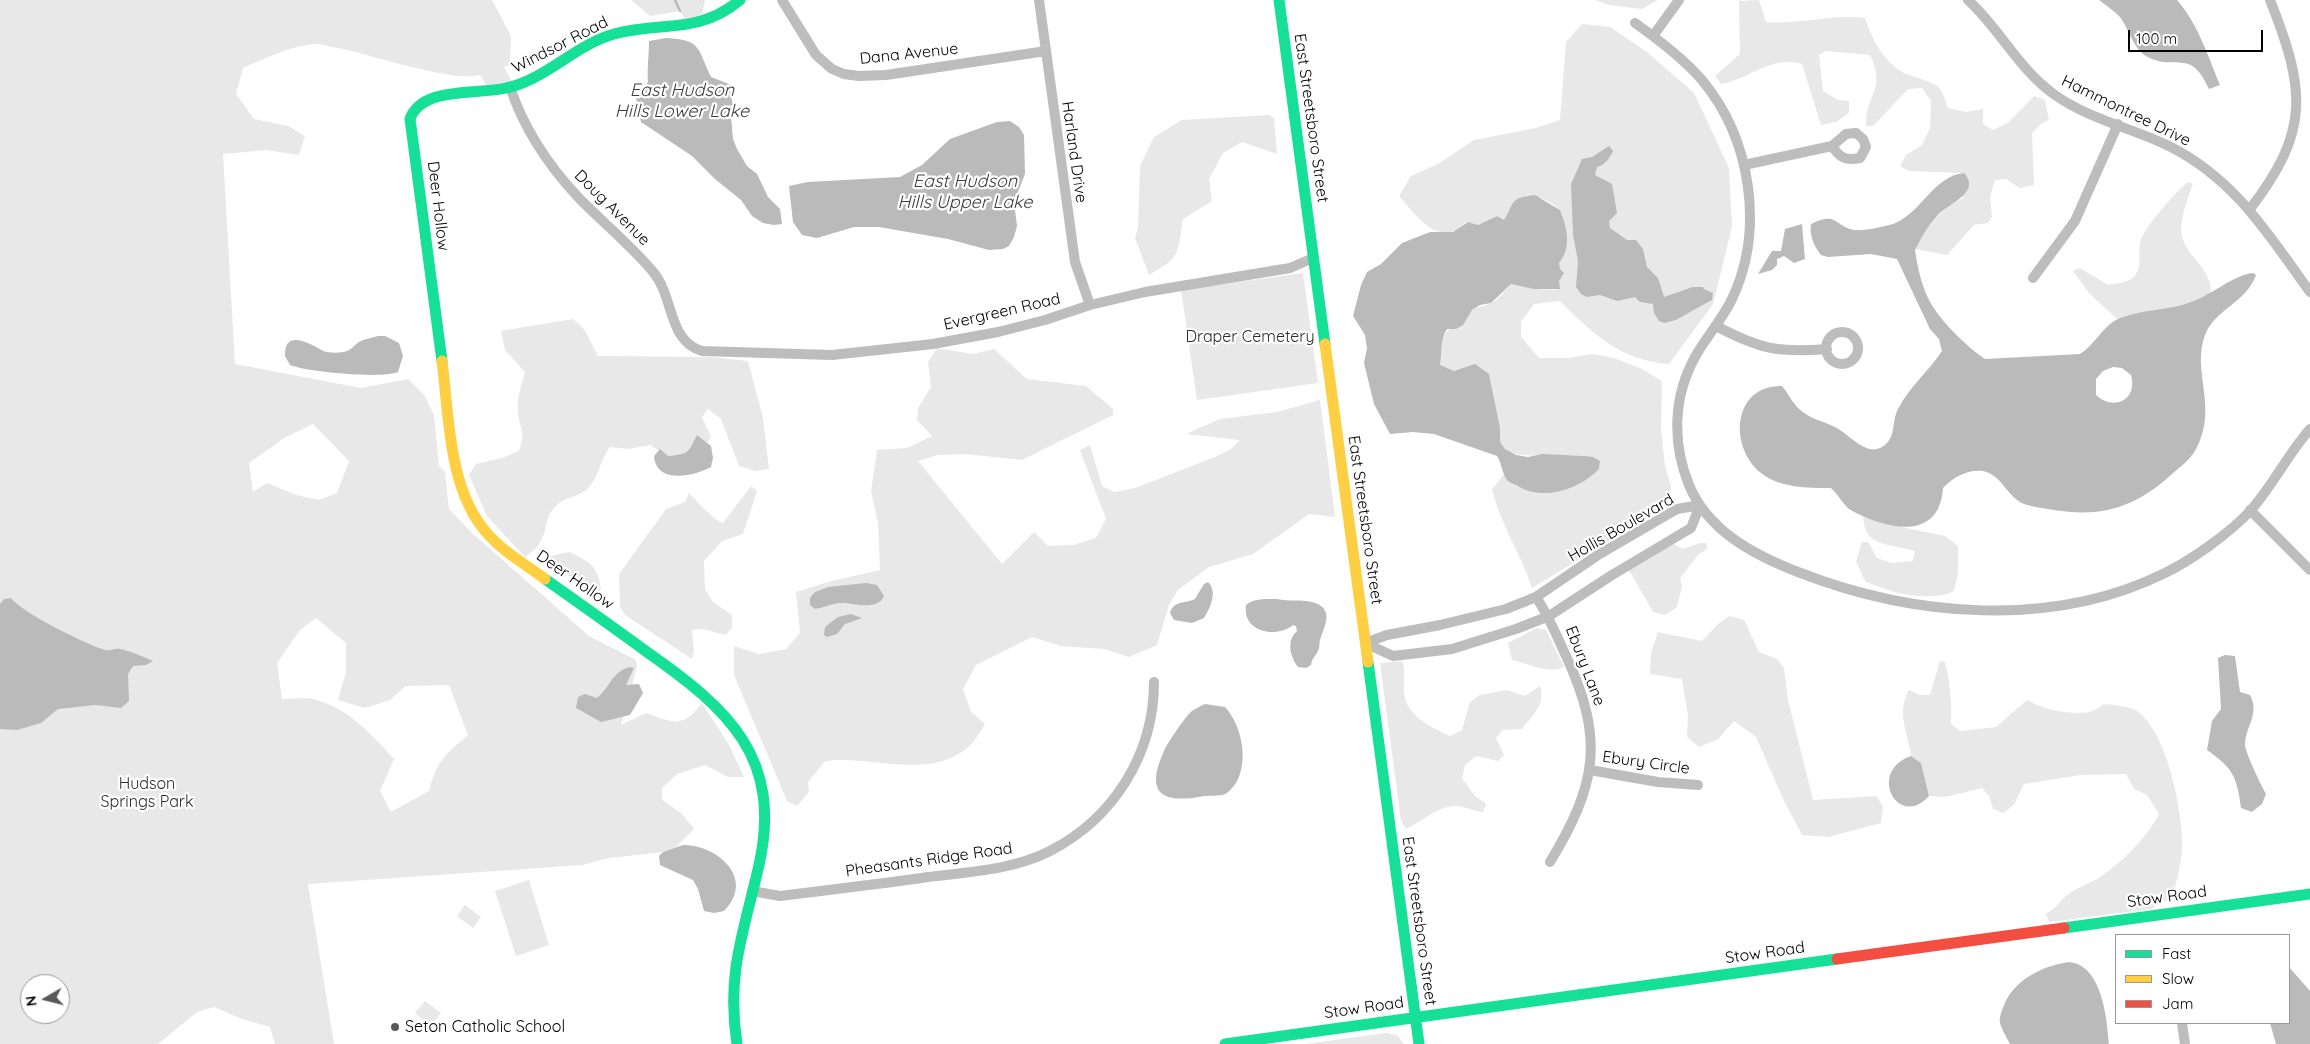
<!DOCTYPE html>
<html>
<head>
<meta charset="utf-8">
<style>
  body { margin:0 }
  #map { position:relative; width:2310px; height:1044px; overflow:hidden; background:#fff; font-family:Quicksand,sans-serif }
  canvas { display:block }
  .legend { position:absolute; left:2115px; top:934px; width:175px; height:90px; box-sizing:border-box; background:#fff; border:1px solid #999; margin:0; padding:6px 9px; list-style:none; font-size:15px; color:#000 }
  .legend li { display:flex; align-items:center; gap:10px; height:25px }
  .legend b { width:25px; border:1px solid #999 }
  .north { position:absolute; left:20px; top:974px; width:50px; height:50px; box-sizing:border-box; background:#fff; border:1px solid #999; border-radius:50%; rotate:262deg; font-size:14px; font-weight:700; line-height:20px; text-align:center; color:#000 }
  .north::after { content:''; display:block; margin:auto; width:18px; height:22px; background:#595959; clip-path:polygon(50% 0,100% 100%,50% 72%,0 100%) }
  .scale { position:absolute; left:2128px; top:30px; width:135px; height:22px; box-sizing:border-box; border:2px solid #000; border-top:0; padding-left:6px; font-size:15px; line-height:18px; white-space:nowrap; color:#000; -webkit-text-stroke:4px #fff; paint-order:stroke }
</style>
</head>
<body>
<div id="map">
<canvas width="2310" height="1044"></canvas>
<ul class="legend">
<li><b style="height:6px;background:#16e098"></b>Fast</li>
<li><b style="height:6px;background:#ffcf43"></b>Slow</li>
<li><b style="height:6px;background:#f24e42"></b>Jam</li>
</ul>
<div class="north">N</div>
<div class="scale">100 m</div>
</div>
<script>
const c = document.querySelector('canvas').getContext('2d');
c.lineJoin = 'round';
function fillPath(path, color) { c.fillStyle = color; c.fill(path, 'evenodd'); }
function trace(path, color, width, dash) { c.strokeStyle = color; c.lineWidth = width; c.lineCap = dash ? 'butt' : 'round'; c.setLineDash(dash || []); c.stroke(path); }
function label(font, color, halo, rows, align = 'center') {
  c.font = font + ' Quicksand,sans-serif'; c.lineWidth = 4.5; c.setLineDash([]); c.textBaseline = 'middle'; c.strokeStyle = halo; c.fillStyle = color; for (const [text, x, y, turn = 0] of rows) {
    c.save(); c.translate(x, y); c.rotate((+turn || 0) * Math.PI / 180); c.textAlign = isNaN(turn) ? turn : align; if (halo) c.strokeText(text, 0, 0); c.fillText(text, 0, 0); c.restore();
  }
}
fillPath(new Path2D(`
  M0 0H492L511 36 510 65 504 67 512 82 487 86 480 75C453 83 370 54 338 48 330 47 319 43 312 44 288 47 264 59 243 68L236 94 254 119 288 126 305 136 299 155 266 150 223 154 235 364 361 388 408 379 424 395 434 415 439 466 445 472 449 509 472 533 589 636 636 660 637 667 621 725 646 713C674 723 682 729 702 703L729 745 744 777H728L705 765 677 774 662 788V800L682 814 694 829 676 847 663 852 609 858 582 865 308 884 334 1044H275L270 1027 242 1019 214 1007 197 1012 158 1044H0ZM313 424 349 461 337 493 319 500 296 495 267 483 253 492 249 463 284 438ZM316 618 346 643V672L338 700 365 708 390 700 406 686 449 685 468 735C445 755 437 760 429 791L391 812 380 791 394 759C373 736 349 709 317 700 307 697 293 699 282 699L277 663 300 630ZM30 984H60V1014H30Z
  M631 0H705L702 13 689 25 680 11 650 16Z
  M1595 0H1658L1642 9 1609 5Z
  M1759 0 1766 22C1799 25 1832 14 1865 18 1872 38 1879 54 1896 68 1908 78 1933 79 1941 90 1944 95 1946 103 1948 108L1966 112 1983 109V124L1993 130 2008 123 2034 96 2045 100 2049 120 2041 124 2032 133 2034 185 2020 188 2006 179 1995 180 1990 197 1992 217 1988 223 1974 225 1947 255 1915 249C1929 225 1938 211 1963 198L1964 173 1909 171 1900 166 1906 155 1922 145 1930 128 1931 101 1922 88 1908 89 1873 126H1866C1865 95 1887 89 1870 55L1826 51 1819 55 1823 91 1838 100 1849 101V113L1836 122 1821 125 1802 64C1770 55 1749 80 1721 84L1715 76 1740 54 1739 1Z
  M1582 24 1610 27 1647 52 1694 93 1729 168 1732 227 1713 304 1669 364C1621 361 1592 333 1560 301L1534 304 1521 322V337L1539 358H1569L1592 354 1614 358 1642 369 1662 381 1661 430 1665 465 1671 486 1667 505 1658 511 1532 588C1521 554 1501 525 1492 490L1504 474C1508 482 1512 482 1519 486 1547 505 1575 483 1599 469L1600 461C1578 446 1508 468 1500 442 1498 437 1500 432 1499 427 1495 409 1493 392 1489 374L1454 371 1439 365C1446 332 1434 337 1467 319 1471 304 1481 309 1491 303 1499 299 1506 290 1511 283L1534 289 1557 290 1559 281V263L1567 243 1562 214C1558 203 1537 195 1526 196L1508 211 1504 220 1497 216 1478 225 1467 222C1461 225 1457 231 1451 232 1428 236 1413 211 1399 196L1411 176 1438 164 1474 140 1536 128 1560 120 1566 42Z
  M1269 115 1274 118 1277 154 1242 142 1223 153 1209 179 1212 201 1183 219C1177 254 1182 256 1149 275L1135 238 1138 228 1140 166 1154 137 1182 120Z
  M2188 182 2193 184C2188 197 2177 226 2183 240 2191 260 2212 270 2211 294L2190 303 2118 320 2089 293 2073 271 2080 268 2108 285C2118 283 2130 283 2136 274 2142 264 2138 253 2140 243 2142 229 2177 191 2188 182Z
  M1303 273 1318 383 1197 400 1181 290Z
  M573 319 584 329 598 356 711 357 748 361 763 418 769 469 756 471 739 466 721 419 708 409 702 417 711 437 707 443 697 435 693 447 682 455 668 456 650 445 629 449 610 447C600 459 600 475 589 487 576 501 562 493 549 515 547 519 547 523 546 526 543 541 537 549 525 557L487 516 469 475 476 464 502 458 519 451C526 429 520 432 518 412 516 398 522 385 525 372L505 350 501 331Z
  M937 348 973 354 994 349 1027 379 1086 386 1113 409V415L1022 460 966 454 938 455 918 461 1002 564 1034 532 1048 546 1073 545 1096 538 1106 519 1080 450 1090 445 1102 486 1114 492 1135 488 1215 457 1231 449 1240 440 1186 434 1220 419 1277 412 1320 400 1335 517 1309 514 1253 554 1209 567 1178 590 1169 605 1157 645 1129 657 1104 649 1061 646 1032 637 976 665 963 689 971 712 985 724C980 732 974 743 966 749 926 780 871 755 825 761L808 782 809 792 797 806 787 801 734 675V646L759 654 786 649 800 633 796 592 828 582 880 570 878 523 871 491 877 450 907 448 932 436 917 420 918 408 931 387 928 362Z
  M751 486 757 491 743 534 722 541 704 561 705 589 713 602 732 615V628L725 635 703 629 692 630 694 651 692 659 625 615 620 607 619 574 666 509 685 502 689 493C698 502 712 519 723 523Z
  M1863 516 1882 523 1945 536 1958 546V574L1954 591C1929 603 1890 593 1865 581L1856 561 1862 542H1868L1877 558 1892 563 1913 561 1915 551C1890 543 1865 549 1863 516Z
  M1700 543H1706L1707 549 1698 555 1680 578 1682 586 1677 607 1665 615 1653 612 1629 570 1664 547 1674 544 1683 549Z
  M569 552C589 561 598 566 601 589L599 592 592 594 578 580 543 564 547 557Z
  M1729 616 1744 620 1759 652 1777 659 1784 668 1788 700 1813 800 1877 796 1883 807 1881 823 1828 837 1802 835 1785 803 1756 737 1734 721 1718 739 1699 747 1687 737 1688 716 1682 679 1650 674 1651 653 1658 632 1702 641 1718 624Z
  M1537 628 1546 630 1564 667C1552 675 1526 663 1512 660L1508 643Z
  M1402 661C1406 671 1403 681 1404 692 1406 716 1431 727 1450 736L1462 730 1470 702 1480 695 1507 690 1525 696 1540 686C1546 706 1532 715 1522 729L1503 730 1496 738 1504 755 1498 761 1476 756 1465 765 1462 778 1475 796 1486 804 1483 812C1474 811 1464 806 1456 806 1437 806 1422 822 1406 829L1401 821 1380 663Z
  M1940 661 1945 662C1950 683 1952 703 1951 724L1960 731 1996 727 2027 700C2043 710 2070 715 2090 712 2094 711 2100 707 2104 704 2113 705 2129 706 2137 711 2168 733 2183 814 2182 849 2181 866 2177 881 2172 897L2151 909 2049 922 2046 914C2055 909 2059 902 2066 896 2075 888 2090 884 2100 877 2123 861 2146 839 2159 814L2147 795 2134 789 2126 774 2081 775 2024 784 2014 805 2003 813 1993 809 1989 796 1982 788 1946 797 1929 796 1921 763 1911 756C1908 734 1896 711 1909 690L1920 695H1930Z
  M529 880 549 945 516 956 495 891Z
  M465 905 481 917 473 928 457 916Z
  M425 1001 441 1013 431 1026 415 1013Z
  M1386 1033 1397 1035 1404 1044H1305Z`), '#e8e8e8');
fillPath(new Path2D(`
  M2099 0H2177C2198 24 2208 56 2220 85L2209 89C2190 46 2176 73 2146 56 2133 48 2129 29 2120 17 2114 11 2106 5 2099 0Z
  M666 38C702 40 697 48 711 77L729 84 733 106 731 116 733 139 737 149 747 166 757 174 768 197 780 209 782 224 774 225 763 223 752 216 741 200 715 179 692 156 641 122 636 98 648 82C647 68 649 55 649 41Z
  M1010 121 1019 127 1024 135 1025 174 1014 202 1017 226 1014 237 1009 246 1003 249 989 250 948 239 879 227H854L817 238 802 235 793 222 789 186 808 182 900 177 922 165 950 139 997 122Z
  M1609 146 1613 151C1610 158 1604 166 1597 167L1595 175 1612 184 1617 213 1609 221 1610 228 1627 240H1636L1643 249 1647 267 1658 278 1664 297 1693 287H1703L1704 289 1713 293 1712 300 1708 302 1676 320 1664 323 1659 321 1654 313 1653 304 1640 302 1635 297 1617 301 1600 295 1587 297 1581 294 1576 287 1578 261 1573 235 1571 184 1582 159 1592 157Z
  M1964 173C1982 193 1947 204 1937 216 1928 226 1921 238 1915 250 1917 265 1921 283 1928 298 1937 318 1967 347 1985 359L2080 354C2094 346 2102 327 2116 320 2139 309 2168 311 2191 302 2212 295 2233 275 2253 273L2256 275C2247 302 2215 309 2205 335 2191 372 2219 407 2196 449 2191 459 2180 467 2172 474 2136 507 2102 518 2054 510 2044 508 2033 507 2024 504 2007 497 2002 475 1983 471 1968 469 1953 477 1943 488 1940 533 1903 532 1870 519 1863 516 1855 513 1849 509 1842 503 1838 494 1831 488 1808 488 1780 488 1761 473 1728 446 1733 385 1782 386 1788 393 1792 402 1798 408 1811 420 1821 420 1835 427 1848 433 1866 457 1882 447 1897 438 1891 422 1898 409 1909 387 1929 371 1942 351L1939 339 1930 329 1897 259 1871 254 1828 257 1821 255C1814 246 1809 235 1811 224 1837 211 1834 226 1854 230 1866 231 1882 227 1893 224 1922 213 1933 176 1964 173ZM2113 367 2122 368 2131 375C2138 401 2113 411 2096 395V379L2103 371Z
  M1535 195 1560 210C1567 227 1572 248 1559 263L1560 269 1564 273 1559 281 1560 289H1534L1511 284 1491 303 1480 305 1472 310 1463 325 1456 329H1447C1440 338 1442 353 1440 365L1454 371 1475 364 1489 374 1500 428V442L1505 449 1516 455 1528 457 1543 454 1585 456 1593 457 1600 461 1599 469C1580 489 1542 502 1518 486 1515 484 1510 483 1508 481 1502 475 1502 463 1497 456L1434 434 1413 432 1390 434 1374 404 1364 363 1367 348 1365 335 1353 316 1361 285 1367 272 1381 264 1402 243 1430 232H1453L1468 222 1478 225 1497 216 1504 220C1515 201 1510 198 1535 195Z
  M1802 224 1805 259 1794 263 1784 256 1777 259V265L1772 270 1758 274 1772 251H1781L1785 229Z
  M378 336H385L399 343 403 356 398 372C382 379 307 372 290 365L285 356C284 328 311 344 323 351 329 353 337 353 343 352 351 351 353 346 359 342 364 339 372 338 378 336Z
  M697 435 711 446 713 458 711 467C693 477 656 484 654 456L660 449 668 456C689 454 688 453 697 435Z
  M1208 582C1218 591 1210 609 1204 618L1192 623 1174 620 1170 613C1174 600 1185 604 1195 599L1204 584Z
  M866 583 877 585 884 596C878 612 852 602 839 603 831 604 823 608 815 609L810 605V598L815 592 828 587Z
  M11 598C22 613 86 644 105 650 111 651 115 648 120 649 127 650 147 658 153 661L146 665 133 666 128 674 129 701 121 708 95 705 58 709 41 723 17 730 0 729V604L4 599Z
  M1277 599C1289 602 1301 599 1312 602 1335 608 1325 625 1320 640 1319 643 1320 648 1318 651 1315 657 1312 658 1311 665L1306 668 1298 667C1290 656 1286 641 1297 631L1296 626 1293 625C1276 639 1242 632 1246 605 1254 598 1266 599 1277 599Z
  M851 614 862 618 845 624 837 634 827 637 824 635 825 627 838 617Z
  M2225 655 2235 656 2240 692 2250 695C2260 714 2246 725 2245 744 2244 750 2262 787 2266 794L2262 804 2252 812 2241 808C2237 777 2233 768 2207 750L2212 721 2221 709 2218 658Z
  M630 667 634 668 626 685 639 684 643 693 630 715 601 722 576 708 578 697 585 694 597 698C610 688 612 671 630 667Z
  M1205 704 1225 707C1244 727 1252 774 1227 793 1221 797 1212 795 1205 796 1163 804 1144 795 1164 751 1166 745 1187 714 1192 711 1196 708 1201 706 1205 704Z
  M1911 756 1921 763 1929 796C1899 830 1866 772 1911 756Z
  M683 845C718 845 756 879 724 911L714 913 704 911 698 889 693 880 660 865 659 856 663 852Z
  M2069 962C2102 965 2107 1018 2109 1044H2010C2007 1038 2002 1030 2000 1023 1999 1019 2001 1012 2003 1008 2012 981 2041 966 2069 962Z
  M2289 967 2310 991V1044H2276L2270 1023H2289Z`), '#bababa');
trace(new Path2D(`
  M675 0 680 11`), '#bababa', 2.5);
trace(new Path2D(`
  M782 0 816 55 832 69 844 74 859 76 886 75 1046 51
  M1039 0 1075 262 1090 305
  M1968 0C2000 29 2019 70 2055 95 2089 119 2132 128 2169 146 2235 179 2268 234 2310 292
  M1635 23C1659 40 1683 58 1702 80 1751 139 1765 229 1732 299 1722 320 1706 337 1695 357 1673 397 1672 443 1689 485 1708 531 1754 555 1798 572 1913 617 2052 629 2165 573 2192 560 2231 532 2251 510 2273 485 2288 454 2310 429
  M1653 36 1679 0
  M510 87C524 129 548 165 578 197 603 223 631 245 654 273 674 298 668 341 702 351L832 355 933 344 998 332 1045 320 1090 305 1145 292 1290 268 1313 258
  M1744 165 1832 146C1840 158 1846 161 1860 158L1866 147 1863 139 1856 133 1846 134 1832 146
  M2250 209C2310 131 2306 91 2270 0
  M2033 278 2075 221 2118 124
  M1716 326C1760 349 1777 353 1827 349
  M1826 348a16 16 0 1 1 32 0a16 16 0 1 1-32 0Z
  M2250 510 2310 570
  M1536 597C1549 616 1557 637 1567 658 1605 741 1596 786 1550 862
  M1365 643 1393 656 1452 649 1516 629 1549 616 1612 575 1691 528 1700 505
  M1365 643 1387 635 1440 625 1506 609 1536 597 1598 555 1677 509 1700 505
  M1590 770 1658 782 1698 785
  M752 891 780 896C829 890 879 884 928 877 968 872 1013 870 1050 851 1114 818 1154 754 1154 682
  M2182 1023 2185 1044`), '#bdbdbd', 10);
trace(new Path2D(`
  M1279 0 1325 344
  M442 361 410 119C422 86 476 95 506 88 545 80 575 45 614 34 661 21 698 35 740 0
  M545 579C579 603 613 627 647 652 728 709 783 757 759 865 744 932 726 973 737 1044
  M1368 662 1419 1044
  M2064 928 2310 894
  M1225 1044 1837 959`), '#16e098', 11);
trace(new Path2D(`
  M1325 344 1368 662
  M442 361C449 415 448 488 486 532 502 551 525 564 545 579`), '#ffcf43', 11);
trace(new Path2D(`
  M1837 959 2064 928`), '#f24e42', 11);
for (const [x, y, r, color] of [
  [395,1027,5,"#595959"]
]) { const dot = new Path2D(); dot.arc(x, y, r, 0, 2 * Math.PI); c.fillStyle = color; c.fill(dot); trace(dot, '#fff', 2); }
label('16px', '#000', '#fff', [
  ["Windsor Road",560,45,-27],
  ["Dana Avenue",909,54,-6],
  ["Hammontree Drive",2126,111,26],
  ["East Streetsboro Street",1311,118,82],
  ["Harland Drive",1074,152,82],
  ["Deer Hollow",438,206,83],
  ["Doug Avenue",612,208,45],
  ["Evergreen Road",1002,312,-13],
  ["East Streetsboro Street",1365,520,82],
  ["Hollis Boulevard",1621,528,-30],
  ["Deer Hollow",575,580,35],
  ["Ebury Lane",1585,666,69],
  ["Ebury Circle",1646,763,8],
  ["Pheasants Ridge Road",929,860,-8],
  ["Stow Road",2167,897,-8],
  ["East Streetsboro Street",1419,921,82],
  ["Stow Road",1765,953,-8],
  ["Stow Road",1364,1008,-8]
]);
label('16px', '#2c2c2c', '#fff', [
  ["Draper Cemetery",1250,337],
  ["Hudson",147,784],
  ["Springs Park",147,802]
]);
label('16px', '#000', '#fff', [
  ["Seton Catholic School",405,1027]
], 'left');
label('italic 18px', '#3d3d3d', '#fff', [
  ["East Hudson",682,91],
  ["Hills Lower Lake",682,112],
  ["East Hudson",965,182],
  ["Hills Upper Lake",965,203]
]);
</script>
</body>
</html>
